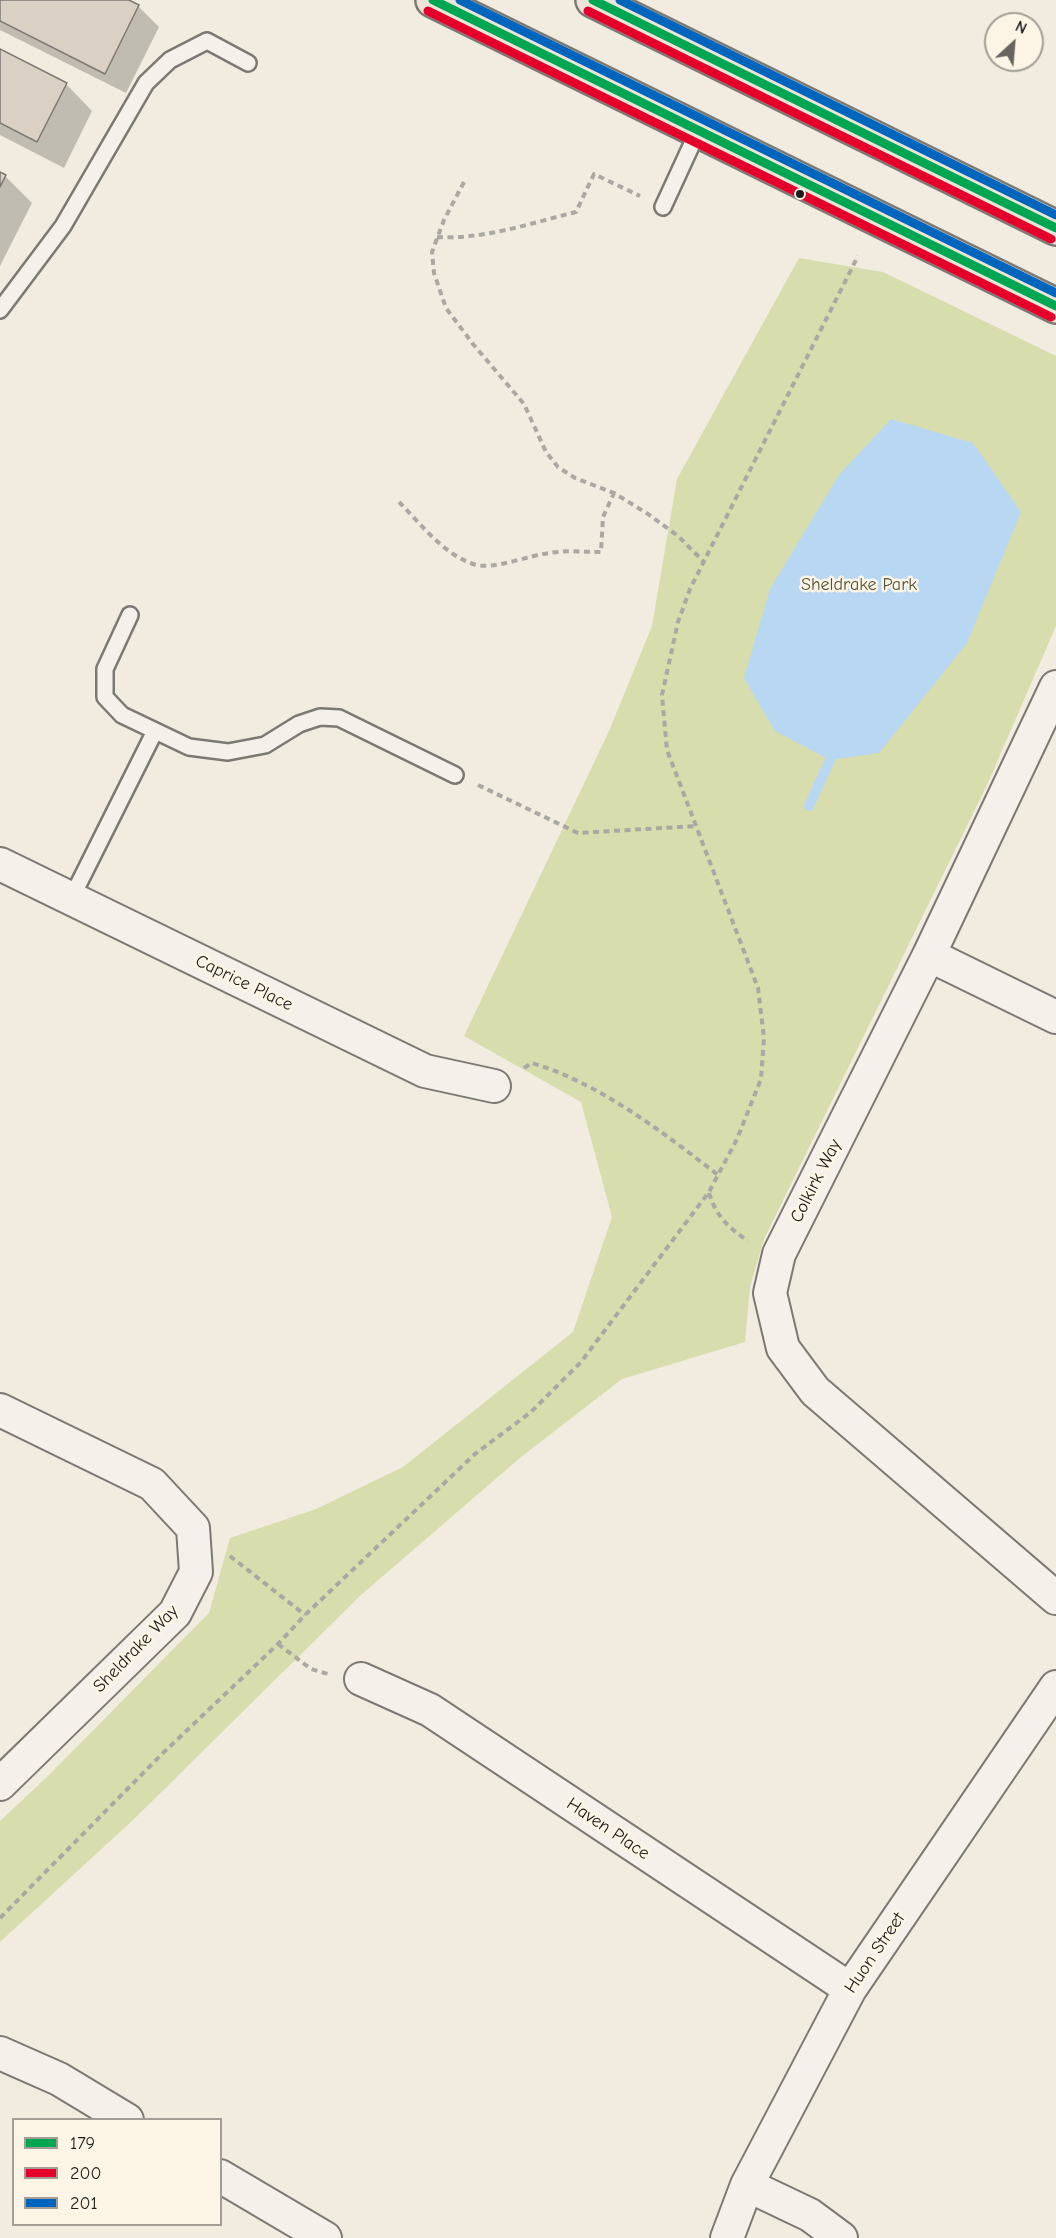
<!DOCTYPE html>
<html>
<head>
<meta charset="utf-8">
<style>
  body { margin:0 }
  #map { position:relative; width:1056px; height:2238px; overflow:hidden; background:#f2ebdf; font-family:"Comic Neue",sans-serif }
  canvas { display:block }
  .legend { position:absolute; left:12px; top:2118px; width:210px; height:108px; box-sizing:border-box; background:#fcf5e5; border:2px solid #a29e95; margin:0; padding:8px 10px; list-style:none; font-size:18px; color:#1c1c1c }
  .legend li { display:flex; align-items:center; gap:12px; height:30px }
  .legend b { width:30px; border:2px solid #a29e95 }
  .north { position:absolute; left:984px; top:12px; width:60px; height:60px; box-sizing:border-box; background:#fcf5e5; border:2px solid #a29e95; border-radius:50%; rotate:26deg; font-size:16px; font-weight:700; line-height:24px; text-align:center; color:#1c1c1c }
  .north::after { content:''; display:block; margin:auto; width:21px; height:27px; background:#676460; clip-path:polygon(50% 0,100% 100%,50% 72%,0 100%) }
</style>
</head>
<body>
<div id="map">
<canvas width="1056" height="2238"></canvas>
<ul class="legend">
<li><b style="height:8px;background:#00a651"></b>179</li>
<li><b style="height:8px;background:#e4002b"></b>200</li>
<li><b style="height:8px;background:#0065bd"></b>201</li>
</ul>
<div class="north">N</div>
</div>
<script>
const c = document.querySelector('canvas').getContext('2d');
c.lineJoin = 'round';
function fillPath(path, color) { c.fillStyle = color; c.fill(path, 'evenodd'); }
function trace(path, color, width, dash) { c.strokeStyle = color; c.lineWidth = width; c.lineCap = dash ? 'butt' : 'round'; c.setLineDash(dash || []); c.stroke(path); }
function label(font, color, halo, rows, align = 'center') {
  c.font = font + ' "Comic Neue",sans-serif'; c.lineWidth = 5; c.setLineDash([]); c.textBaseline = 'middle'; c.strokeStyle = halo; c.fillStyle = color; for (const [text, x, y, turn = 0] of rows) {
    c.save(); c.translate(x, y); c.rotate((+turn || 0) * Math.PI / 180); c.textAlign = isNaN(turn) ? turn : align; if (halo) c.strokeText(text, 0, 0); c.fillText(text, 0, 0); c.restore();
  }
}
fillPath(new Path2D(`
  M799 258 883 272 1056 356V626L987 785 764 1239 750 1287 745 1342 622 1379 521 1457 361 1595 132 1821 0 1942V1821L48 1776 209 1613 230 1538 316 1509 403 1467 573 1332 612 1217 581 1102 464 1036 609 731 652 626 677 479Z`), '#d8ddae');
fillPath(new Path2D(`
  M891 419 973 443 1021 512 967 643 879 753 830 760 775 731 744 678 770 589 839 475Z`), '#b8d7f2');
fillPath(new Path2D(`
  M0 0H126L138 6 159 27 126 93 0 30Z
  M0 51 66 84 92 111 64 168 0 135Z
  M0 174 5 176 32 203 0 266Z`), '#0003');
trace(new Path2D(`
  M809 806 830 760`), '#b8d7f2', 10);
const building = new Path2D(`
  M0 0H129L139 5 105 74 0 21Z
  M0 49 67 83 37 142 0 123Z
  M0 172 6 175 0 187Z`);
fillPath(building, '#dbd0c4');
trace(building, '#7c7974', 1.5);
const service = new Path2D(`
  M663 207 698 131
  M0 310 63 226 146 83 170 60 207 41 248 63
  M130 615 105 669V697L122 715 189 747 228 752 265 745 299 724 320 717 339 718 455 775
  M71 899 155 731`);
const minor = new Path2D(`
  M1056 687 929 955 779 1254 770 1293 783 1348 815 1391 1056 1598
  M0 864 425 1071 494 1086
  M929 955 1056 1017
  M0 1410 152 1484 193 1528 196 1572 175 1613 0 1784
  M361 1679 430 1710 850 1989
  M0 2053 59 2079 127 2120
  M220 2176 325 2238
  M747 2185 810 2215 841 2238
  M727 2238 747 2185 850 1989 1056 1687`);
const primary = new Path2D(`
  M433 0 1056 306
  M593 0 1056 228`);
trace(service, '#7c7974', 20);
trace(minor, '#7c7974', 36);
trace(primary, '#7c7974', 38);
trace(new Path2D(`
  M464 182 444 220 432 252 434 273 446 308 473 344 524 404 546 452 558 467 575 478 614 493 648 514 678 536 704 562
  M437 237C483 240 531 223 576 212L594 174 640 196
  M399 502C421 524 442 553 473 564 493 571 528 555 550 553 567 550 584 552 601 552L603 517 614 493
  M478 785 578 833 696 826
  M524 1068 532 1063C599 1083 664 1133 718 1175
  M709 1193C716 1216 728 1227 748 1241
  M230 1556 305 1615
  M278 1644 311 1669 328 1674
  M0 1918 162 1754 278 1644 305 1615 475 1454 531 1412 581 1362 709 1192 737 1139 761 1079 764 1038 758 988 667 750 662 695 678 622 690 589 858 256`), '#aba8a4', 4, [6, 4.5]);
trace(service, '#f5f1ea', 15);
trace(minor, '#f5f1ea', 32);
trace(primary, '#ebe6d8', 33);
trace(new Path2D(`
  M433 0 1056 306
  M593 0 1056 228`), '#00a651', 9);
trace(new Path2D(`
  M428 11 1051 317
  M588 11 1051 239`), '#e4002b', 9);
trace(new Path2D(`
  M460 0 1056 293
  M620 0 1056 215`), '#0065bd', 9);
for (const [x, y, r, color] of [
  [800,194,5,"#1c1c1c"]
]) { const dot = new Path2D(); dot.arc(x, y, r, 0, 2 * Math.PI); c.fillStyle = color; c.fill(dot); trace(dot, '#fcf5e5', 2); }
label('18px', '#4e533c', '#fcf5e5', [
  ["Sheldrake Park",859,585]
]);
label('18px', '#1c1c1c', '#fcf5e5', [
  ["Caprice Place",244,983,26],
  ["Colkirk Way",816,1181,-63],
  ["Sheldrake Way",136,1649,-46],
  ["Haven Place",608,1829,34],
  ["Huon Street",875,1953,-56]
]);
</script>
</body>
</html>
